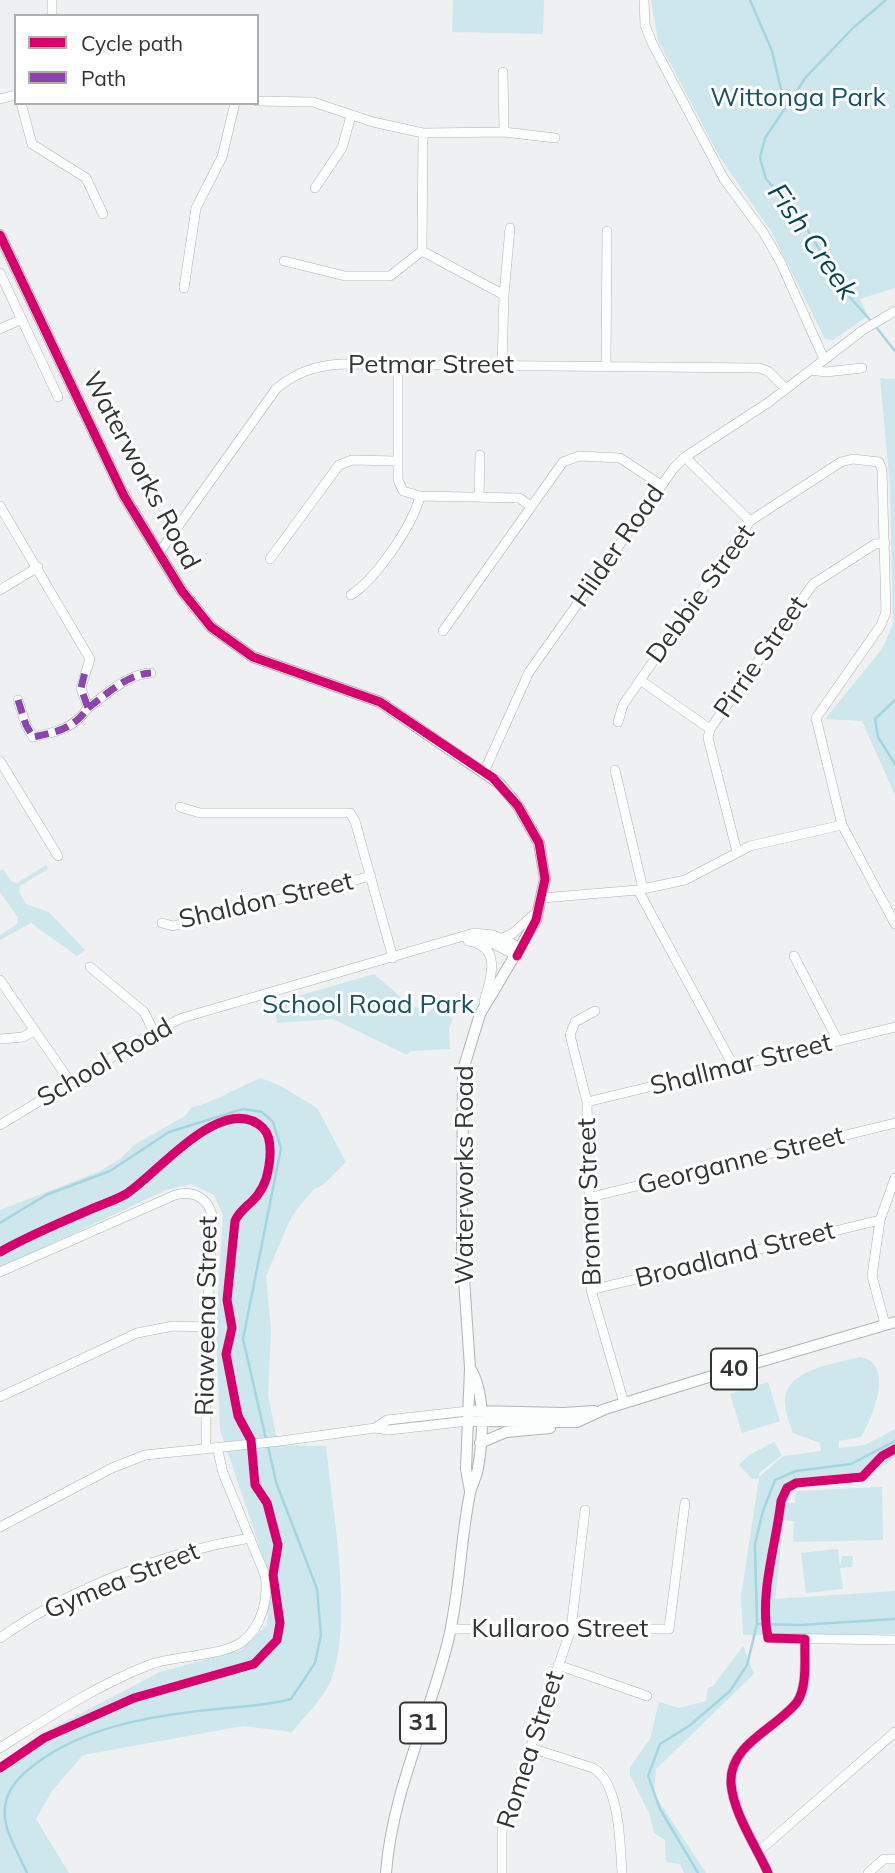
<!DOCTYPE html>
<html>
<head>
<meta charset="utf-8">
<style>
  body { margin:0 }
  #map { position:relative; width:895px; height:1873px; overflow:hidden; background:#eef0f1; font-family:Mulish,sans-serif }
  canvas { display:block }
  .legend { position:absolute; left:14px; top:14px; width:245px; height:91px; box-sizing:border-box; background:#fff; border:2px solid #adaeae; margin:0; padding:9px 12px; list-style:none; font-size:21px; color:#333535 }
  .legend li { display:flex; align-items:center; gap:14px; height:35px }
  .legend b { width:35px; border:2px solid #adaeae }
</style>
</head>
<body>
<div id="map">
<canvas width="895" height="1873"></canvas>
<ul class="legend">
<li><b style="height:9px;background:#d6006c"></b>Cycle path</li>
<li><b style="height:9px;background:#8e44ad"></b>Path</li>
</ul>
</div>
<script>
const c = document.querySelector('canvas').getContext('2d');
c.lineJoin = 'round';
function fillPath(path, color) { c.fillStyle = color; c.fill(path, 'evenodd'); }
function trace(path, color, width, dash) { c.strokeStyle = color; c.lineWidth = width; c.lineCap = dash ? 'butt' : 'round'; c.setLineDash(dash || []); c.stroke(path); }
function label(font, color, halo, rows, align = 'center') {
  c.font = font + ' Mulish,sans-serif'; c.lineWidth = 6; c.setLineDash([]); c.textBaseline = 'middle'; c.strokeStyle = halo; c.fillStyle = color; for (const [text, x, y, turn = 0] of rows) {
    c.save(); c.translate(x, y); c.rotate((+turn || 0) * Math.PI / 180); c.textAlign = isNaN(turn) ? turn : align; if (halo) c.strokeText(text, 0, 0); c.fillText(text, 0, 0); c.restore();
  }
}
fillPath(new Path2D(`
  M453 0H544L543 34 452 32Z
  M651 0H895V288L860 299 868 316 833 340 825 339 771 231 719 156 658 40Z
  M880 378 895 379V795L862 721 825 719 882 649 893 624 890 485Z
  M46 865 48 869 20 886 19 891 26 904 49 912 85 950 77 956 31 923 0 940V935L17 924 18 918 0 892V870L3 869 12 882 17 883Z
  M374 974 409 1004 428 1013 436 1005 453 1019 449 1028 450 1049 411 1051 407 1055 333 1019 277 1023 274 1003Z
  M261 1078 281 1086 317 1108 346 1162 323 1185 314 1189 297 1209 289 1222 266 1276 271 1329 268 1395 278 1445 326 1446C332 1506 354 1625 331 1680 323 1699 305 1716 292 1732L243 1726 83 1755 52 1791 36 1819 69 1873H0V1762L43 1733 160 1672 241 1650 267 1625 269 1574 220 1430 216 1329 223 1215 214 1195 191 1184 166 1190 0 1268V1210L98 1172 120 1159 134 1145 185 1116 192 1107C213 1103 240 1086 261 1078Z
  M860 1357C895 1363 874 1415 861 1437L839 1441V1448L865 1445 895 1429V1457L863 1482 797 1487 790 1491 785 1503H795L796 1491 882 1487 883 1540 793 1542 794 1521 784 1520 775 1599 895 1591V1634L743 1635 741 1596 759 1478 752 1479 739 1465 749 1455 774 1442 782 1455 759 1473V1477L783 1456 821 1451 820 1443 793 1433C790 1424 786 1414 785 1405 782 1369 835 1364 860 1357Z
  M768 1382 780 1421 742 1433 730 1394Z
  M838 1549 840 1567 842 1556H853L852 1567 840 1568 843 1589 806 1593 801 1553Z
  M743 1646 754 1674 656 1769 654 1794 706 1873H684L680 1864 666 1862 665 1840 654 1833 649 1813 630 1775V1767L650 1739 659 1702 679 1708 706 1701 708 1688 713 1686Z`), '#cde7ed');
trace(new Path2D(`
  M750 0 772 51 785 106
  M872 322 845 292 798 214 766 179 760 158 765 138 806 77 854 27 886 0
  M876 327 895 351
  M895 700 875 719 878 737 895 764
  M0 1223 46 1195 110 1171 169 1132 243 1109 262 1112 273 1122 281 1148 243 1339 266 1439
  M759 1624 800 1625 895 1619
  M27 1873C19 1854 2 1829 5 1807 7 1788 20 1776 34 1765 87 1724 162 1714 227 1708 249 1706 269 1705 291 1699L315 1663 321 1635 317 1589 276 1482 268 1446
  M698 1873 660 1809 648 1776 660 1744 689 1726 730 1691 747 1665 757 1624 755 1544 763 1511 775 1480 796 1471 851 1464 895 1441`), '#a4d6e2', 2.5);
const minor = new Path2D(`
  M644 0 645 25 652 43 724 179 763 232 780 261 824 359
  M52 16V0
  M503 72 504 132
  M0 99 16 95
  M257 101 313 102 373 122 423 133 504 132 555 138
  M21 103 32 144 86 178 103 214
  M423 133 422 251 504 295
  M315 188 342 148 351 116
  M284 261 345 276H390L422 251
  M0 273 58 397
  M184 288 196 208 222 157 235 103
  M0 329 22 319
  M398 365V480L403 491 420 496 519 498 531 506
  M502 366 504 295 510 228
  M606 367 607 231
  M811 370 826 372 862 368
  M685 457 750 521
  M479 497 480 455
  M0 506 90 659 81 688 88 708C73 729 57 732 33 737L26 725 18 700
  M159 553 276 389C296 372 315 366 341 364L759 368 768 371 786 389
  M270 559 339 465 352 460 397 461
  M0 590 38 567
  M351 595C376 579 413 525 420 496
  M443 631 563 462 579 456 620 458 661 485
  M640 680 710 729
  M88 708C107 694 127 674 151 673
  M618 722 623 705 750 521 841 462 853 459 879 462 882 470 886 612 881 625 816 718 842 825 895 924
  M0 761 58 856
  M615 770 643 889
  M484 772 529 672 674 468 685 457 769 402 863 330 895 311
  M180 807 200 813H350L355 821 393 958
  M737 852 708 738 710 729 813 584 875 544 885 543
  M638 890 734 1067
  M542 898 638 890 685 880 750 846 842 825
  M162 923 173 926 371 876
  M502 938 512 934 539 910
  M468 941C503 946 491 979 484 1002
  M478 941 494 944 517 956
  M794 956 838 1041
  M90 967 144 1012 154 1032
  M0 980 71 1083
  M595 1011 575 1022 570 1035 587 1102 591 1290 624 1403
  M0 1039 23 1037 35 1030
  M587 1102 895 1027
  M0 1125 154 1032 182 1018 474 933 493 935 522 948
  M587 1198 895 1123
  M0 1272 175 1195C196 1189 212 1201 213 1223L206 1327V1447
  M591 1290 880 1220
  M885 1324 872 1276 880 1220 895 1178
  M0 1397 137 1333 173 1326 206 1327
  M375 1428 387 1420 468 1411
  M0 1527 112 1468 145 1455 281 1441 375 1428 389 1430 468 1421
  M451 1629H669L685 1503
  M0 1638C71 1588 165 1552 250 1538
  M768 1638 895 1640
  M558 1665 647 1696
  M0 1748C49 1717 95 1686 149 1665 175 1655 220 1657 242 1642 262 1627 269 1597 265 1575L223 1473 217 1447
  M531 1748 593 1768C620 1783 620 1844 622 1873
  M759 1851 895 1732
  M502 1873V1831L571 1629 585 1510
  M768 1873C756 1846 733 1813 731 1783 729 1744 776 1729 797 1702 808 1686 804 1657 805 1639
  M868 1873 884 1859H895`);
const major = new Path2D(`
  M0 235 124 496 182 591 211 627 253 657 380 702 500 784 518 806 539 843 545 879 536 920 480 1014 463 1070 462 1249 470 1368 466 1469 470 1491
  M474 1411 564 1413 594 1411
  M474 1421 577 1422 605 1409 725 1372 895 1322
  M480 1443 506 1432 550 1428
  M386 1873C392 1792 429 1719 448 1641 460 1592 460 1542 470 1493 472 1484 477 1476 478 1468 483 1438 486 1393 470 1368`);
trace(minor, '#b3b4b4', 10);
trace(major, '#b3b4b4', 12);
trace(minor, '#fcfdfd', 9);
trace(major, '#fcfdfd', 10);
trace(new Path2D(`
  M18 700 26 725 33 737C57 732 73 729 88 708L81 688 86 668
  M88 708C107 694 127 674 151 673`), '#8e44ad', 7, [14, 7]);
trace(new Path2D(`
  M0 235 124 496 182 591 211 627 253 657 380 702 493 778 518 806 539 843 545 879 536 920 517 956
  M0 1252C28 1236 57 1224 87 1211 99 1205 114 1201 126 1194 157 1174 224 1090 263 1128 274 1139 270 1165 266 1179 258 1203 241 1206 235 1221L227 1300 232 1328 226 1354 238 1416 251 1440 255 1485 267 1503 278 1545 273 1575 280 1623 277 1640 254 1664 134 1698 44 1738 0 1768
  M768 1873C756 1846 733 1813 731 1783 729 1744 776 1729 797 1702 808 1686 804 1657 805 1639L768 1638C759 1593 776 1546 781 1501L787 1488 796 1483 862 1477 882 1456 895 1449`), '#d6006c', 9);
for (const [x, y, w] of [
  [734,1369,46],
  [423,1723,46]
]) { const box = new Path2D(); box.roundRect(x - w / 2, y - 20.5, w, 41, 5); c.fillStyle = '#fff'; c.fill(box); trace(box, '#333535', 2); }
label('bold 24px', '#333535', null, [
  ["40",734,1369],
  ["31",423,1723]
]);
label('26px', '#18535f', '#fff', [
  ["Wittonga Park",798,98],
  ["School Road Park",368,1005]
]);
label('26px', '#333535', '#fff', [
  ["Petmar Street",431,365],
  ["Waterworks Road",141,471,62],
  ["Hilder Road",618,546,-55],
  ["Debbie Street",701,594,-54],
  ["Pirrie Street",761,657,-55],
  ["Shaldon Street",266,901,-13],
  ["School Road",105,1063,-30],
  ["Shallmar Street",741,1065,-14],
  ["Georganne Street",741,1161,-14],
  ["Waterworks Road",465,1175,-90],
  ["Bromar Street",590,1202,-92],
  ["Broadland Street",735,1255,-14],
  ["Riaweena Street",207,1316,-89],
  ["Gymea Street",122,1581,-22],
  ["Kullaroo Street",560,1629],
  ["Romea Street",531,1750,-72]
]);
label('italic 28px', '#044652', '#fff', [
  ["Fish Creek",812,242,55]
]);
</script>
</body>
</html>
